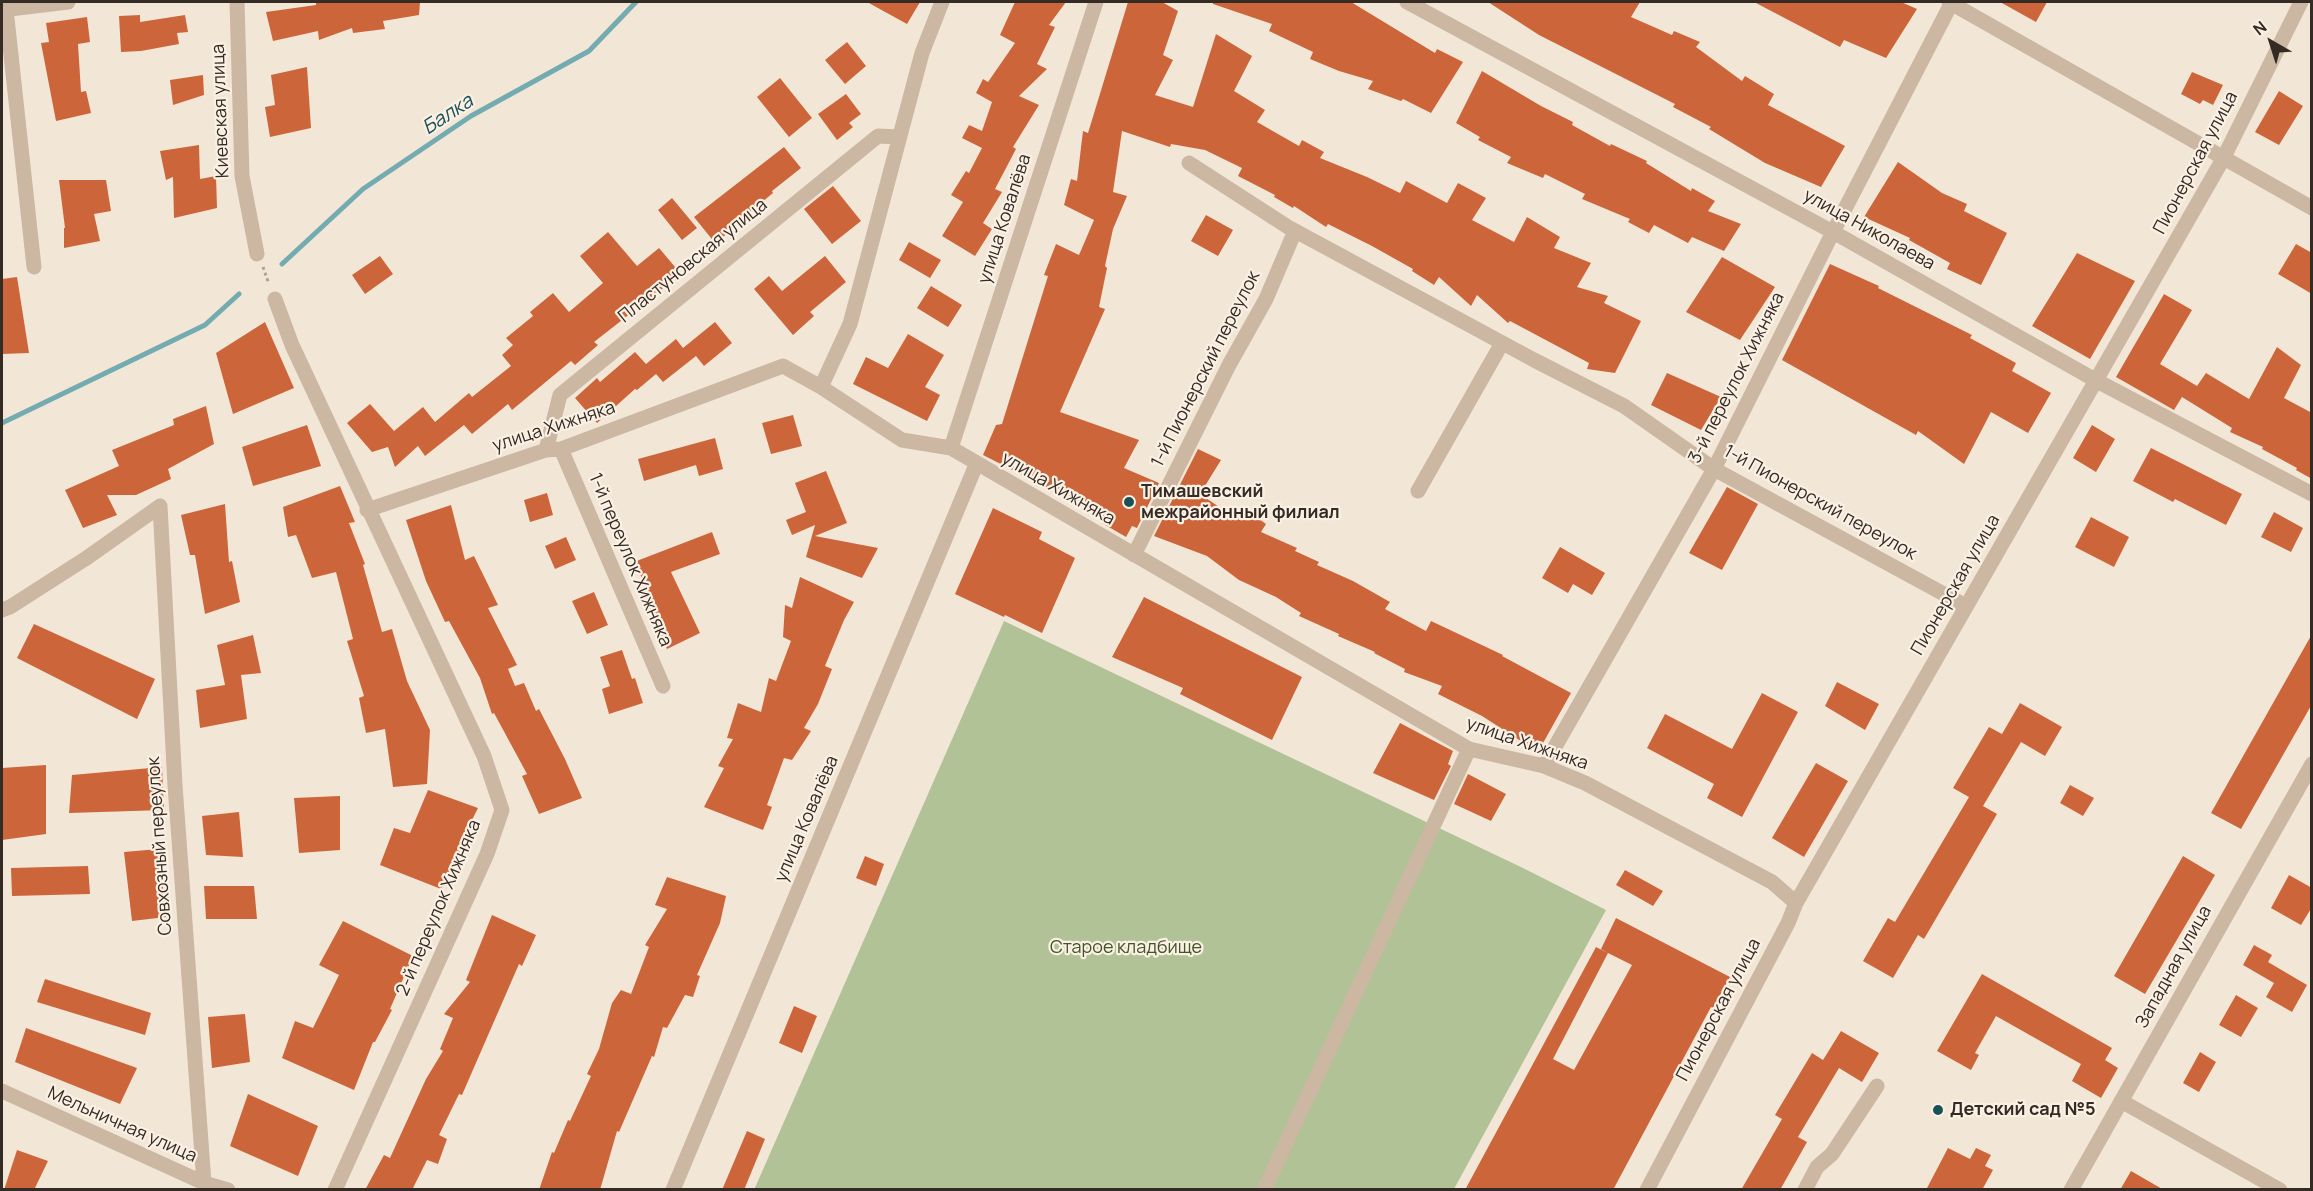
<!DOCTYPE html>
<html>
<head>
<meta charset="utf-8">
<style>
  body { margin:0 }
  #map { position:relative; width:2313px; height:1191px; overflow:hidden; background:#f2e7d7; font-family:Manrope,sans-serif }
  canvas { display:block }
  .frame { position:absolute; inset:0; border:3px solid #352b25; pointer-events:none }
  .north { position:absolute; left:2241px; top:12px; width:60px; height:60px; -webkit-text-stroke:4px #faf0e3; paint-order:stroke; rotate:321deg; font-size:16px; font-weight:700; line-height:24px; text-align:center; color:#352b25 }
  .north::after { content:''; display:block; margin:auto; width:21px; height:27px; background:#352b25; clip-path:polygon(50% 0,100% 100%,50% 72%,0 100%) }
</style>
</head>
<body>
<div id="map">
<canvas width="2313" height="1191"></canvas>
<div class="frame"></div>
<div class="north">N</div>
</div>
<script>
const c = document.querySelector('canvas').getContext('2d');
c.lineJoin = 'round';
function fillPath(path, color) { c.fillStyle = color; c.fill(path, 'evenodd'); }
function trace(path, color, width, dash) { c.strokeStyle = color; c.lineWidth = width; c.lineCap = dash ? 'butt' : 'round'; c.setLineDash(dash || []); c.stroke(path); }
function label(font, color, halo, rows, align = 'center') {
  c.font = font + ' Manrope,sans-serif'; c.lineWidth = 4.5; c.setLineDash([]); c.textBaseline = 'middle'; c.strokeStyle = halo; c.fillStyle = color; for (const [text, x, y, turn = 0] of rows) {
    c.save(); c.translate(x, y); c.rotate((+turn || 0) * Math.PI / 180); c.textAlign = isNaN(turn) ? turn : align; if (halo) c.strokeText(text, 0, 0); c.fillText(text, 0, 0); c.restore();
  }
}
fillPath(new Path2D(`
  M1004 621 1523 868 1606 910 1454 1189 754 1190Z`), '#b1c296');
trace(new Path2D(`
  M282 264 363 189 471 116 589 51 636 2
  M2 423 205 325 239 294`), '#74abb1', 5);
fillPath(new Path2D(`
  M316 2H420L419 15 383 21 385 29 353 33 352 28 319 40 318 31 273 41 266 12 316 5Z
  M867 2H920L907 24Z
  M1015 2H1066L1049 25 1055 27 1037 64 1047 69 1019 96 1039 105 1013 147 1016 149 995 189 1002 192 983 223 992 229 975 256 942 236 963 202 951 195 966 171 969 173 982 148 962 138 969 125 982 131 992 102 976 93 983 79 988 82 1015 43 1000 35Z
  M1128 2H1162L1178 11 1163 55 1173 60 1155 95 1193 107 1216 34 1252 56 1234 91 1265 110 1257 122 1299 146 1302 140 1324 152 1320 158 1367 177 1400 193 1406 181 1447 203 1458 183 1486 198 1472 220 1514 242 1527 217 1560 237 1554 248 1591 263 1577 287 1608 296 1604 303 1641 321 1615 373 1587 369 1589 363 1510 321 1508 323 1477 295 1471 306 1439 277 1434 285 1412 271 1413 269 1372 246 1328 224 1326 227 1294 206 1293 208 1274 197 1275 195 1238 176 1242 168 1205 150 1171 144 1170 147 1122 131 1113 192 1127 196 1113 229 1105 266 1107 268 1099 307 1105 309 1060 412 1139 440 1124 468 1159 483 1137 528 1132 526 1126 537 1102 523 1105 517 983 455 996 425 1002 424 1048 276 1044 275 1056 244 1079 255 1094 220 1064 205 1071 179 1077 181 1083 131 1088 133Z
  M1213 2H1351L1435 53 1437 49 1463 62 1431 113 1403 99 1401 101 1368 89 1373 81 1339 71 1310 59 1313 52 1269 31 1272 24 1213 4Z
  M1488 2H1640L1631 17 1672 35 1674 31 1700 42 1696 47 1742 81 1745 76 1774 94 1768 105 1845 146 1821 187 1765 163 1709 129 1711 127 1673 107 1675 104 1539 35Z
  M1754 2H1901L1917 9 1886 58 1844 40 1840 47Z
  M2000 2H2047L2036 22Z
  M140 15V22L185 15 188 32 177 33 179 44 141 51 121 52 119 16Z
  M87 17 90 42 78 44 81 92 86 91 91 113 56 121 41 43 49 42 46 23Z
  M847 42 866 66 845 84 825 60Z
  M307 67 311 128 270 137 265 107 275 105 271 75Z
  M1482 71 1541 106 1573 122 1572 125 1610 146 1611 144 1647 161 1646 163 1691 191 1692 188 1715 201 1708 211 1741 224 1724 251 1692 237 1688 243 1654 225 1649 233 1628 222 1630 219 1582 199 1585 194 1545 174 1543 178 1507 163 1511 157 1478 140 1480 137 1456 123Z
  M2192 72 2223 85 2213 105 2203 100 2200 104 2181 94Z
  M203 75 204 95 173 105 170 80Z
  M780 78 812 118 789 137 757 97Z
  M2279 91 2303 106 2279 145 2255 132Z
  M846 94 861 114 849 123 853 127 837 140 818 114Z
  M199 145 200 179 216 176 217 208 174 218 173 177 166 180 160 151Z
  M784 147 801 168 772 191 773 193 740 220 742 222 715 243 694 217Z
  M1898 162 1942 193 1967 204 1964 211 2007 233 1981 285 1947 269 1950 263 1909 240 1910 238 1864 217Z
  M59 180H106L111 211 94 214 100 241 64 248V228H65Z
  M833 186 861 221 832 244 804 209Z
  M672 198 697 228 682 240 658 210Z
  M1206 215 1233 230 1218 256 1191 241Z
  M608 232 637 266 659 248 681 274 594 342 598 345 575 365 571 361 512 410 508 404 472 434 464 425 425 456 418 446 395 467 388 447 372 452 347 423 370 404 394 431 423 407 435 422 469 393 472 397 511 366 502 355 513 345 506 338 533 316 530 312 553 293 569 312 603 283 580 256Z
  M909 242 941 260 930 278 899 260Z
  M2296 244 2312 253V294L2278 274Z
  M2077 253 2135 281 2090 359 2032 326Z
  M380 256 393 274 365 294 352 275Z
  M825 256 846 282 810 312 814 316 793 335 754 289 769 276 782 291Z
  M1722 257 1775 287 1740 340 1686 312Z
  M1830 264 1879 286 1878 288 1972 335 1970 338 2016 363 2012 371 2051 393 2028 433 1991 412 1964 464 1918 431 1916 435 1782 360Z
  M17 277 29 353 2 354V279Z
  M931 286 962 305 948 327 917 308Z
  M2164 294 2192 310 2160 364 2197 386 2206 373 2249 399 2277 347 2301 365 2284 398 2312 413V479L2296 470 2297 468 2262 449 2263 447 2230 432 2232 428 2182 397 2174 410 2116 377Z
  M265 322 294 388 233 414 216 353Z
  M715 322 732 343 704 366 696 356 663 382 656 374 637 390 635 389 597 423 575 398 597 378 600 382 635 352 646 364 676 339 683 348Z
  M908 334 944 355 925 387 940 395 927 421 853 384 866 357 888 368Z
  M1667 373 1721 397 1701 430 1651 405Z
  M206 406 214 444 168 469 171 479 136 495H107L117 515 83 528 65 490 119 466 112 450 174 425 173 419Z
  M793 415 802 446 771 454 762 423Z
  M307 425 321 466 253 486 242 447Z
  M2092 425 2115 439 2096 472 2073 458Z
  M715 438 723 469 699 476 696 465 644 481 638 459Z
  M2151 448 2242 494 2226 525 2175 499 2173 502 2133 481Z
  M1198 449 1221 460 1200 494 1234 517 1241 506 1266 524 1261 532 1297 548 1295 551 1319 562 1317 565 1353 581 1390 602 1385 609 1426 631 1431 621 1503 655 1502 656 1571 693 1538 752 1482 716 1438 694 1442 686 1404 672 1405 669 1374 653 1375 652 1338 636 1339 634 1299 616 1301 613 1276 597 1239 580 1207 556 1154 536Z
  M826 471 847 523 815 536 878 548 862 578 806 557 815 525 792 535 786 520 806 512 795 483Z
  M340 486 355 522 349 523 365 564 363 565 382 632 392 629 407 681 430 730 427 784 393 787 385 729 366 733 359 698 364 696 347 641 353 639 336 572 312 578 296 535 288 537 283 507Z
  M1727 487 1758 504 1722 570 1689 553Z
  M547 493 553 515 530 522 524 500Z
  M225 504 229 562 232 561 240 602 205 614 195 555H190L181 515Z
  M451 505 465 560 474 556 498 605 488 608 517 665 508 669 515 686 524 683 536 711 539 709 565 759 582 798 539 814 522 776 527 774 494 713 492 714 480 678 449 621 445 622 426 581 406 520Z
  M993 508 1042 532 1039 539 1075 558 1042 633 1005 615 1004 617 955 594Z
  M2274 512 2303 528 2291 552 2261 537Z
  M2091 517 2129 537 2114 567 2075 547Z
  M712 532 720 554 671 572 700 633 667 649 645 602 652 599 634 562Z
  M566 537 576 560 555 569 545 546Z
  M1560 547 1605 573 1592 595 1573 584 1568 593 1542 578Z
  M800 577 854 602 844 620 825 666 832 669 818 704 804 728 811 731 792 760 784 758 767 805 772 807 763 830 704 807 724 768 718 766 733 739 727 738 738 703 761 712 769 678 776 681 791 641 783 637 785 605 792 608Z
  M594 592 608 625 587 634 572 601Z
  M1144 597 1302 677 1272 740 1180 694 1183 688 1112 657Z
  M34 624 155 679 137 719 17 658Z
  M2312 634V704L2241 829 2211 813Z
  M253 635 261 673 241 675 247 719 200 728 196 690 225 685 217 645Z
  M622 650 632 679 635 678 643 703 609 714 602 689 610 686 600 657Z
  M1837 682 1879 704 1865 730 1825 706Z
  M1762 693 1798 712 1742 817 1707 798 1714 784 1647 748 1665 714 1732 749Z
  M2020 703 2062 727 2045 756 2021 742 1983 806 1997 814 1924 939 1918 935 1893 978 1863 961 1888 918 1895 922 1969 797 1953 788 1989 727 2002 734Z
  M1400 723 1453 751 1448 764 1451 766 1434 800 1373 773Z
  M1816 763 1848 781 1804 857 1772 838Z
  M46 765V834L2 840V768Z
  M162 767 164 810 69 813 72 775Z
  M1468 774 1506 794 1491 821 1454 804Z
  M2070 785 2094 798 2083 816 2060 803Z
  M428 790 478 808 457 850 461 852 441 889 380 865 394 828 410 833Z
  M340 796V850L299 853 294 798Z
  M239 812 243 857 206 855 202 816Z
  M159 849 166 917 132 921 124 852Z
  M865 856 884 864 876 886 856 878Z
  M2183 856 2215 875 2145 994 2114 976Z
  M88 866 90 894 12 896 11 868Z
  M1625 870 1663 891 1653 906 1616 885Z
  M2289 875 2312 888V907L2301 925 2271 908Z
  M667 877 726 896 720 923 697 975 700 976 693 997 685 995 667 1028 663 1027 654 1057 652 1056 619 1132 617 1131 600 1190H539L552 1152 554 1153 568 1120 570 1121 591 1076 587 1074 599 1049 612 1003 621 990 631 994 649 947 645 945 667 909 655 905Z
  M204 886H254L257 919H206Z
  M492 915 536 935 522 966 519 964 462 1095 459 1094 439 1135 447 1139 438 1164 427 1160 412 1190H365L384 1155 390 1158 426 1079 443 1051 440 1049 453 1018 444 1014 470 982 466 980Z
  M1616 918 1730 977 1713 1008 1711 1007 1613 1190H1465L1596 947 1608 953 1601 949ZM1608 953 1632 965 1574 1070 1553 1059Z
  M343 921 413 956 390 1009 392 1010 375 1042H373L354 1090 282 1058 295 1021 313 1028 339 975 319 965Z
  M2254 945 2272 955 2268 962 2307 985 2292 1012 2266 997 2274 983 2243 965Z
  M1982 974 2112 1048 2105 1060 2118 1068 2101 1098 2072 1081 2081 1064 1996 1016 1975 1053 1979 1055 1971 1070 1937 1051Z
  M45 979 151 1013 145 1035 37 1002Z
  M2236 995 2258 1008 2241 1037 2219 1025Z
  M794 1006 817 1016 802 1053 779 1043Z
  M245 1014 250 1062 212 1068 208 1017Z
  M26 1028 137 1068 120 1104 15 1062Z
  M1841 1031 1879 1053 1862 1082 1839 1068 1798 1137 1807 1142 1780 1190H1741L1782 1119 1775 1115 1812 1053 1823 1060Z
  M2200 1052 2216 1062 2199 1092 2183 1083Z
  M248 1094 318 1126 298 1176 230 1146Z
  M747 1131 765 1139 744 1190H722Z
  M1948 1148 1970 1159 1976 1148 1991 1155 1985 1166 1993 1170 1982 1190H1926Z
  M17 1150 48 1161 34 1190H4Z
  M2131 1171 2164 1190H2120Z`), '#cd653a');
trace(new Path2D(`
  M263 267 269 284`), '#b6a18d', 3, [3, 3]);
trace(new Path2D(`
  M237 2 242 176 257 254
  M1407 2 1833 232 2097 381 2312 494
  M1949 2 2312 208
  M6 9 34 267
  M2 10 68 2
  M1189 163 1288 227 1534 360 1624 406 1714 469 1966 606
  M275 299 292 345 484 756 502 810 487 854 335 1190
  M821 387 850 324 922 53 942 2
  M951 448 1096 2
  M561 449 663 686
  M546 450 560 395 878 136 899 137
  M1418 491 1502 343
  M160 506 175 785 204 1183
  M367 510 546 450 561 449 783 366 821 387 902 440 951 448 1469 749 1544 766 1585 783 1772 882 1796 903
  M1134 555 1229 365 1266 299 1295 231
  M2 610 10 607 85 559 160 506
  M1544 766 1714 469 1833 232 1952 2
  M2 1091 204 1183 228 1190
  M2121 1101 2280 1190
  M673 1190 976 465
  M1264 1190 1469 749
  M1647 1190 1788 923 1796 903 2223 159 2301 2
  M1805 1190 1817 1167 1832 1154 1877 1086
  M2071 1190 2312 764`), '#cbb7a2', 15);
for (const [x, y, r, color] of [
  [1129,502,6,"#195158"],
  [1938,1110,6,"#195158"]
]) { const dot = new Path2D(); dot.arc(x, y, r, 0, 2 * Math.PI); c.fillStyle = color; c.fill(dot); trace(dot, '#faf0e3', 2); }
label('18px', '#352b25', '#faf0e3', [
  ["Киевская улица",221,111,-92],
  ["Пионерская улица",2196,163,-62],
  ["улица Ковалёва",1005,219,-72],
  ["улица Николаева",1869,230,29],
  ["Пластуновская улица",693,261,-39],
  ["1-й Пионерский переулок",1206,369,-63],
  ["3-й переулок Хижняка",1737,378,-63],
  ["улица Хижняка",554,427,-18],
  ["улица Хижняка",1058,489,30],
  ["1-й Пионерский переулок",1820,503,29],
  ["1-й переулок Хижняка",630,560,67],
  ["Пионерская улица",1956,585,-60],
  ["улица Хижняка",1527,744,19],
  ["улица Ковалёва",807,819,-67],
  ["Совхозный переулок",160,846,-94],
  ["2-й переулок Хижняка",439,908,-67],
  ["Западная улица",2174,967,-61],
  ["Пионерская улица",1719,1010,-62],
  ["Мельничная улица",122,1125,24]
]);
label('bold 18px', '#352b25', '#faf0e3', [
  ["Тимашевский",1141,492],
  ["межрайонный филиал",1141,513],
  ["Детский сад №5",1950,1110]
], 'left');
label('18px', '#425428', '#faf0e3', [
  ["Старое кладбище",1126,948]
]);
label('italic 20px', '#195158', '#faf0e3', [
  ["Балка",448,115,-33]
]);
</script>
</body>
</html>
